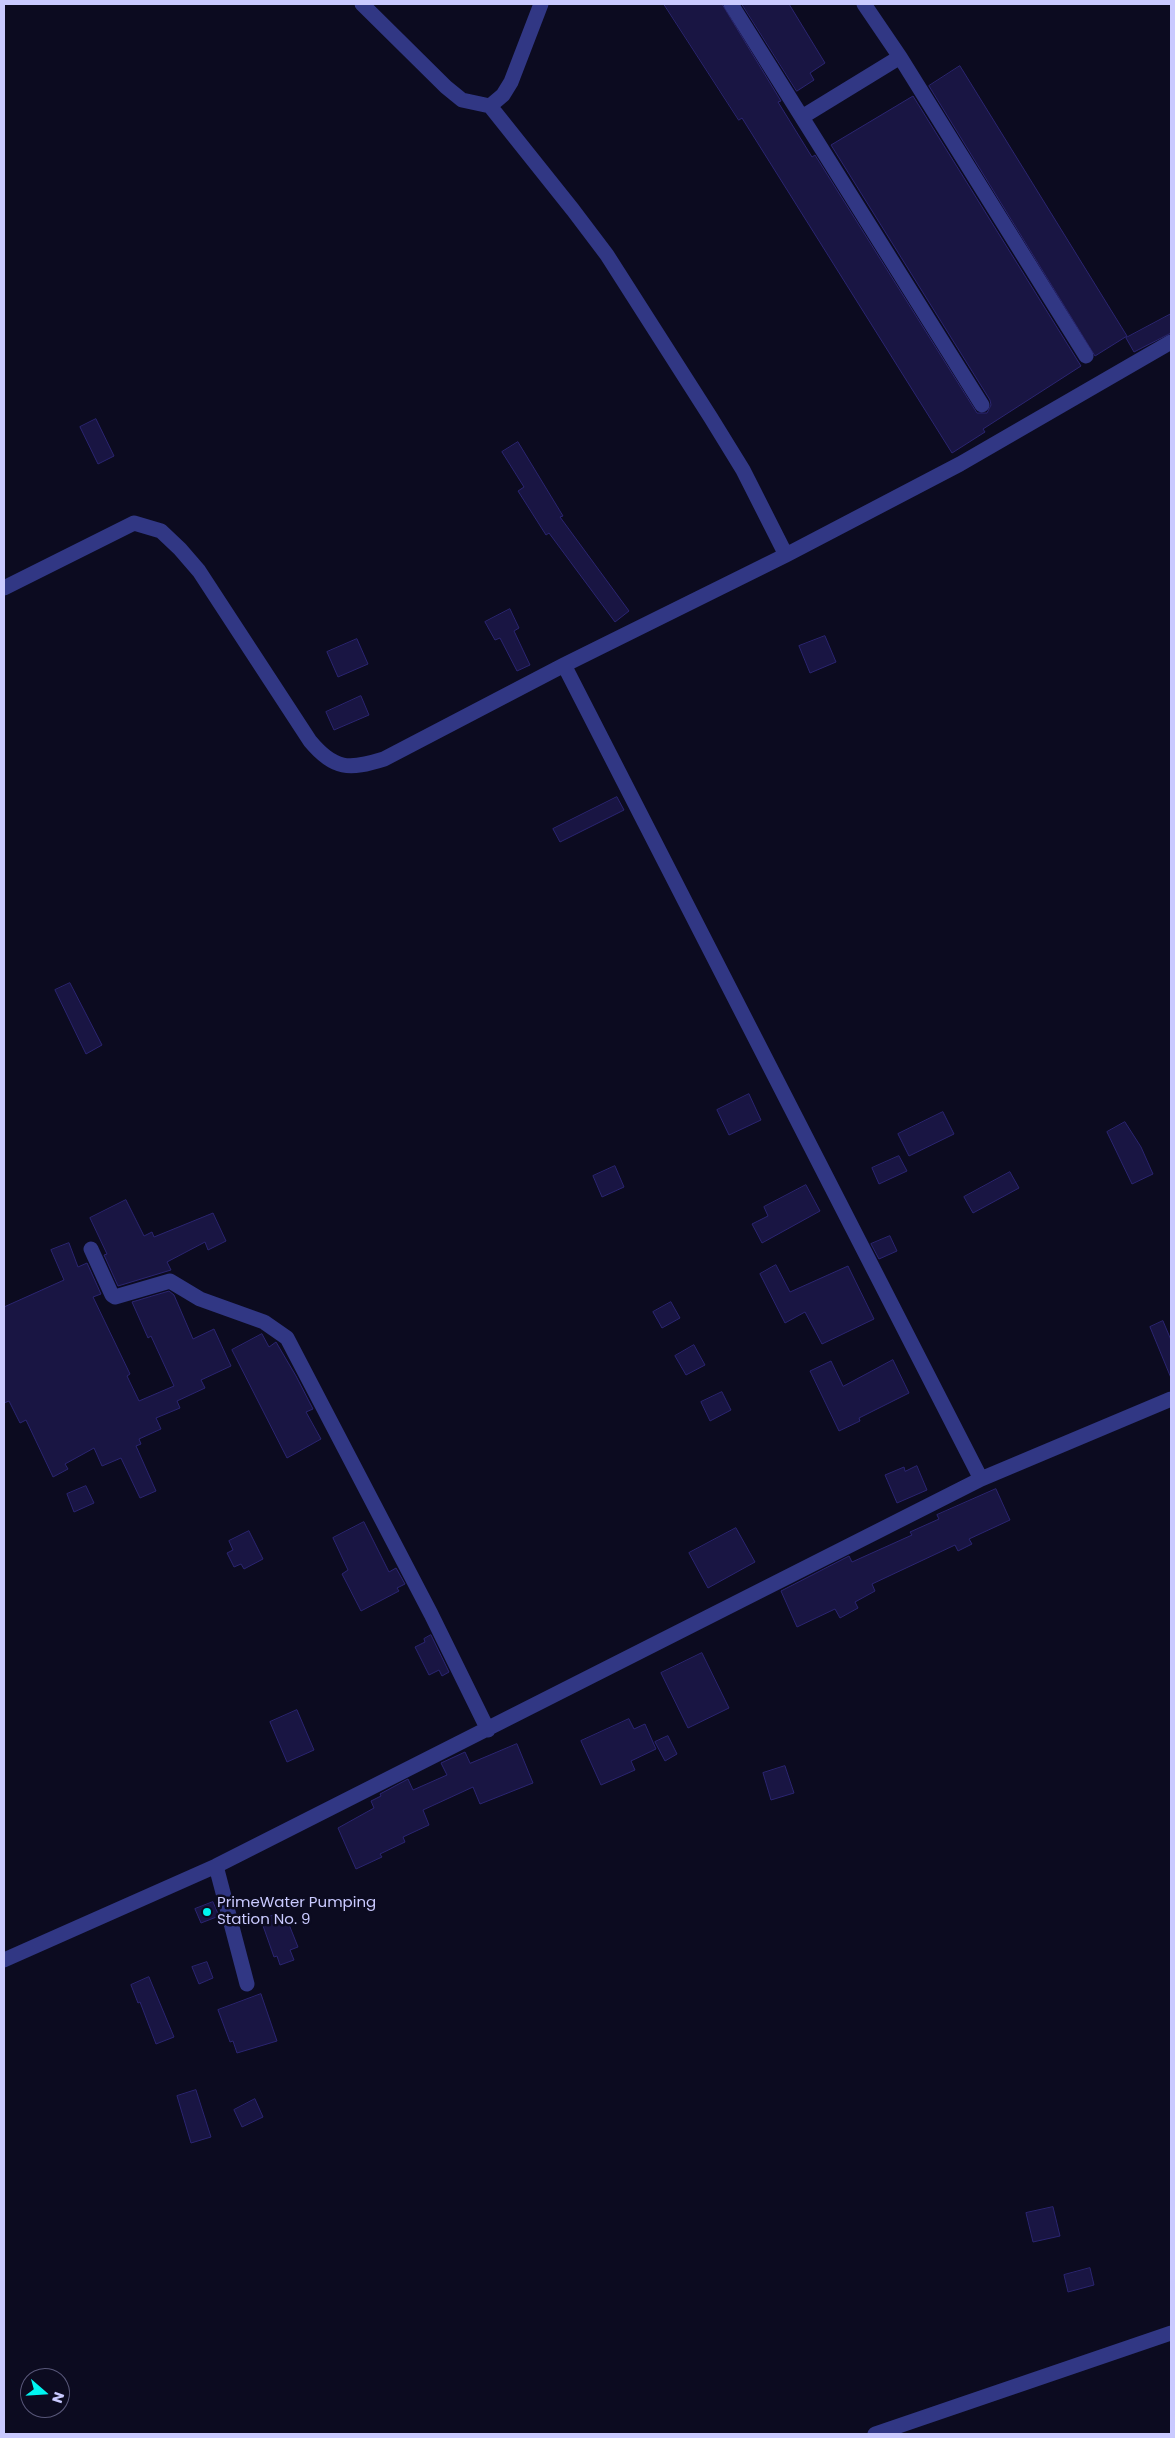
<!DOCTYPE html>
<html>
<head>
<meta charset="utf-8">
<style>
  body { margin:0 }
  #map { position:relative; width:1175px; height:2438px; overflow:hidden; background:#0c0b20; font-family:Poppins,sans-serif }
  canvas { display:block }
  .frame { position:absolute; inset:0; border:5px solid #cacaff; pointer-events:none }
  .north { position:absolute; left:20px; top:2368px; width:50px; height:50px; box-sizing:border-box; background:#0c0b20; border:1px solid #585779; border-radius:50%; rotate:109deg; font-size:14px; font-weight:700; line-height:20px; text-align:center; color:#cacaff }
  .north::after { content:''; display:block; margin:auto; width:18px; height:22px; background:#00f5f1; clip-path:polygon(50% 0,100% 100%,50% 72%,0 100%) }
</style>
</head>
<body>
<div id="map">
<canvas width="1175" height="2438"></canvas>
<div class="frame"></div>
<div class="north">N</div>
</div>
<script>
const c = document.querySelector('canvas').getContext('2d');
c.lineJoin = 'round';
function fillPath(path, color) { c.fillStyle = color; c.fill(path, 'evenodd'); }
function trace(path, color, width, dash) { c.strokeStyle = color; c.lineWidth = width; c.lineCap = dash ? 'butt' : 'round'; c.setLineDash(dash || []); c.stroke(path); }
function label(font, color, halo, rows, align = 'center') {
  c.font = font + ' Poppins,sans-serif'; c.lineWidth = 5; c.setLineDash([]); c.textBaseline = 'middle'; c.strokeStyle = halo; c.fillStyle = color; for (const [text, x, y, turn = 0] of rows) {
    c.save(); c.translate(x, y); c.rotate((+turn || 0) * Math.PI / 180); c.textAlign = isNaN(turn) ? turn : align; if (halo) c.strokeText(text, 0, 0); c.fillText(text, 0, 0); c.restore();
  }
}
const building = new Path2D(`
  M664 4H722L781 101 778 102 812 157 815 155 977 413H987L991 405 990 400 831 145 913 96 1081 366 983 429 985 432 952 453 742 118 739 120Z
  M742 4H789L825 63 810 73 814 80 797 91Z
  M960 66 1127 336 1095 356 929 86Z
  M1171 314V333L1134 352 1126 338Z
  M96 419 114 456 98 464 80 427Z
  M518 442 563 516 560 517 629 611 615 622 549 533 546 535 518 491 524 487 502 452Z
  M510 609 519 628 514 631 530 665 517 671 500 638 495 640 485 622Z
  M825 636 836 662 810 673 799 646Z
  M357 639 368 664 338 677 327 652Z
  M361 696 369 715 334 730 326 712Z
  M617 797 624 810 560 842 553 829Z
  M70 983 102 1045 86 1054 55 990Z
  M749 1094 761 1120 729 1135 717 1110Z
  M943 1112 954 1134 909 1156 898 1134Z
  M1125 1122 1141 1147 1153 1174 1132 1184 1107 1132Z
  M899 1156 907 1171 879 1184 872 1168Z
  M615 1166 624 1187 602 1197 593 1176Z
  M1010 1172 1019 1188 973 1213 964 1197Z
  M806 1185 820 1211 762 1243 752 1224 768 1216 764 1207Z
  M126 1200 144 1236 152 1232 154 1237 213 1213 226 1241 208 1250 205 1242 167 1262 171 1270 118 1286 104 1255 107 1254 90 1218Z
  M890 1236 897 1251 879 1259 871 1244Z
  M69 1243 78 1267 87 1263 101 1294 93 1297 130 1374 127 1376 139 1401 174 1386 151 1336 148 1338 132 1302 169 1291 174 1295 193 1339 214 1329 231 1366 201 1380 205 1388 177 1401 180 1408 156 1418 161 1429 139 1439 141 1444 136 1446 156 1491 140 1498 121 1458 102 1466 94 1448 65 1464 68 1469 53 1477 26 1420 20 1423 9 1401 4 1403V1307L64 1280 51 1250Z
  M776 1265 790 1292 848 1266 874 1319 822 1344 805 1312 785 1323 760 1274Z
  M671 1302 680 1318 662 1328 653 1312Z
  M1163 1321 1171 1340V1378L1150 1327Z
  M262 1334 269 1347 276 1342 296 1376 313 1409 306 1412 321 1439 287 1458 232 1350Z
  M694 1345 705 1365 686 1375 675 1356Z
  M893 1360 909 1393 859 1418 860 1421 839 1431 810 1371 831 1361 843 1386Z
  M722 1392 731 1410 710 1421 701 1402Z
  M917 1466 927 1490 897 1503 885 1475 904 1467 905 1471Z
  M86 1486 94 1503 74 1512 67 1494Z
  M996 1489 1010 1520 969 1539 972 1544 958 1551 955 1545 872 1584 875 1591 855 1602 858 1608 840 1618 835 1609 797 1627 781 1591 849 1556 852 1562 912 1535 910 1532 939 1519 937 1515Z
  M364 1522 389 1572 396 1568 405 1584 397 1588 399 1591 361 1611 342 1574 348 1570 333 1538Z
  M736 1528 755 1562 708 1588 689 1553Z
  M249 1531 263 1559 244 1569 241 1564 234 1567 227 1553 233 1550 229 1541Z
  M431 1635 449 1672 442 1676 439 1670 429 1675 415 1647 425 1642 424 1639Z
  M702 1653 729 1708 688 1728 661 1673Z
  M297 1710 314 1750 287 1762 270 1722Z
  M629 1719 634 1729 645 1724 656 1749 631 1761 635 1770 601 1785 581 1741Z
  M668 1736 677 1754 665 1761 655 1742Z
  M517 1744 533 1783 480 1804 473 1787 423 1810 429 1825 403 1837 405 1842 380 1854 382 1857 356 1869 338 1828 374 1808 371 1801 381 1796 380 1794 408 1779 413 1790 447 1775 441 1763 465 1752 470 1763Z
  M785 1766 794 1793 771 1800 763 1773Z
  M213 1902 219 1916 201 1923 195 1909Z
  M277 1914 279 1920 286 1917 298 1947 290 1950 294 1960 280 1965 277 1956 274 1957 261 1920Z
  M207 1962 213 1978 199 1984 192 1967Z
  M149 1977 174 2037 156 2044 140 2002 138 2003 131 1985Z
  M261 1994 277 2041 237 2053 233 2041 230 2042 218 2010Z
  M196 2090 211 2137 191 2143 177 2096Z
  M255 2099 263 2117 242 2127 234 2110Z
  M1053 2207 1060 2236 1033 2242 1026 2213Z
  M1090 2268 1094 2285 1068 2292 1064 2275Z`);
fillPath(building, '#191543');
trace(building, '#2b2571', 1);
trace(new Path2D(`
  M362 4 446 87 462 100 490 106 573 210 607 255 711 418 743 470 786 555
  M731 4 982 405
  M864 4 900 57 1086 356
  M490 106 503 95 511 82 541 4
  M802 117 900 57
  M4 588 134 523 161 531 180 549 199 571 310 741C334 770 349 770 384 759L564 665 786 555 960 464 1171 342
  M564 665 981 1479
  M91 1249 112 1295 115 1297 170 1281 200 1299 264 1322 287 1338 431 1614 488 1730
  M216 1866 247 1984
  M4 1960 216 1866 981 1479 1171 1399
  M875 2434 1171 2333`), '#313784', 15);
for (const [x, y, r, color] of [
  [207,1912,5,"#00f5f1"]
]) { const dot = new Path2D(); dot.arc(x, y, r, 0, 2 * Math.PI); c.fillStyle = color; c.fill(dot); trace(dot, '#0c0b20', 2); }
label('15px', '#cacaff', '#0c0b20', [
  ["PrimeWater Pumping",217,1903],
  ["Station No. 9",217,1920]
], 'left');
</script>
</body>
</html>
